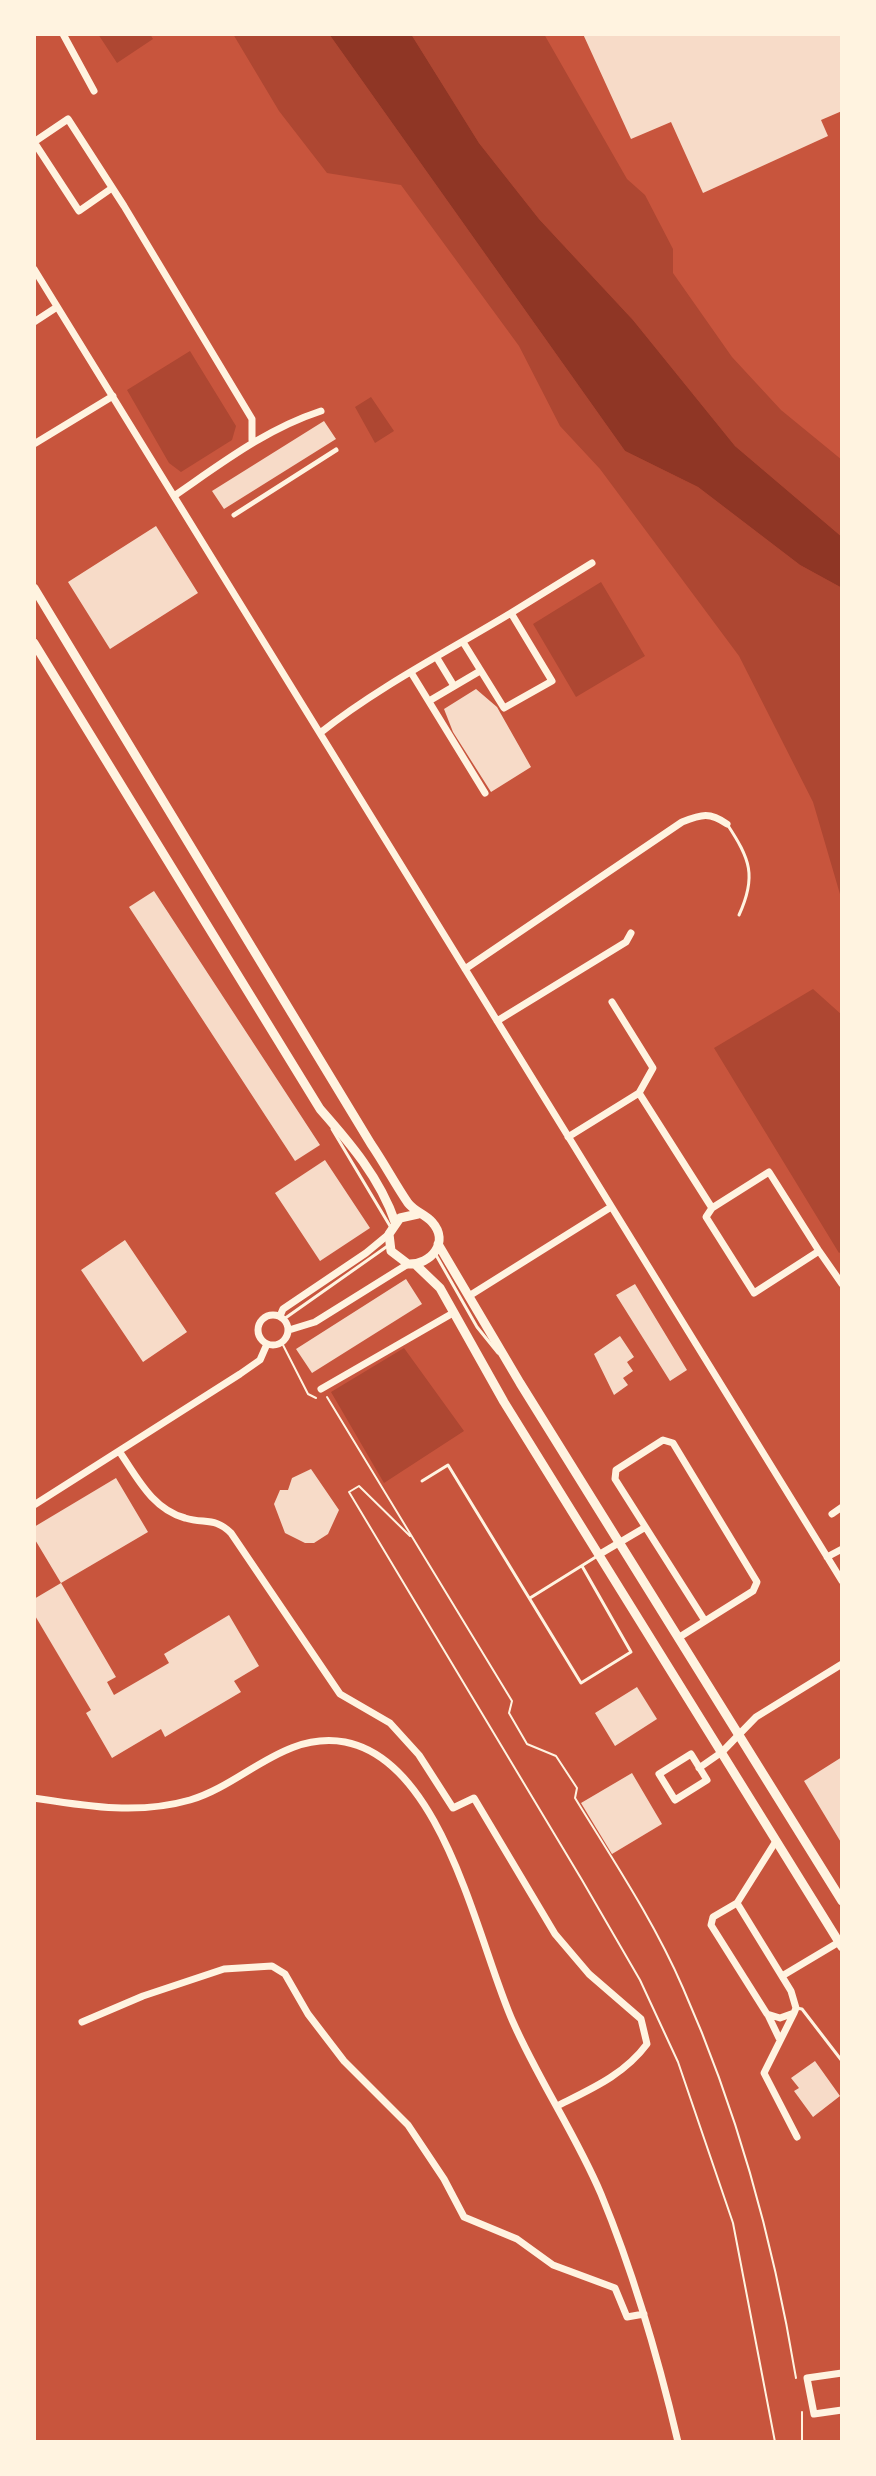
<!DOCTYPE html>
<html>
<head>
<meta charset="utf-8">
<style>
  body { margin:0 }
  #map { position:relative; width:876px; height:2476px; overflow:hidden; background:#c8553d; font-family:"Source Sans 3",sans-serif }
  canvas { display:block }
  .frame { position:absolute; inset:0; border:36px solid #fff3e0; pointer-events:none }
</style>
</head>
<body>
<div id="map">
<canvas width="876" height="2476"></canvas>
<div class="frame"></div>
</div>
<script>
const c = document.querySelector('canvas').getContext('2d');
c.lineJoin = 'round';
function fillPath(path, color) { c.fillStyle = color; c.fill(path, 'evenodd'); }
function trace(path, color, width, dash) { c.strokeStyle = color; c.lineWidth = width; c.lineCap = dash ? 'butt' : 'round'; c.setLineDash(dash || []); c.stroke(path); }
fillPath(new Path2D(`
  M98 34H150L153 39 117 63Z
  M233 34H329L625 451 698 487 800 565 842 588V901L813 802 739 656 600 469 560 426 519 346 401 185 327 173 279 111Z
  M411 34H544L627 179 645 195 673 249V273L732 357 781 410 842 460V537L735 446 633 320 539 219 479 143Z
  M190 351 236 426 232 440 181 472 169 463 127 390Z
  M371 397 394 431 375 443 355 407Z
  M601 582 645 656 576 697 533 624Z
  M813 989 842 1015V1251L839 1253 714 1048Z
  M404 1348 464 1431 384 1483 331 1392Z`), '#ae4732');
fillPath(new Path2D(`
  M329 34H411L479 143 539 219 633 320 735 446 842 537V588L800 565 698 487 625 451Z`), '#8f3625');
fillPath(new Path2D(`
  M583 34H842V111L821 120 828 136 703 193 671 122 631 139Z
  M324 421 336 439 224 509 212 491Z
  M156 526 198 593 110 649 68 582Z
  M476 689 497 707 531 767 491 792 453 732 444 709Z
  M154 891 320 1145 295 1161 129 907Z
  M325 1160 370 1228 320 1261 275 1193Z
  M125 1240 187 1332 143 1362 81 1270Z
  M406 1279 422 1304 312 1373 296 1349Z
  M635 1284 687 1370 670 1381 616 1295Z
  M620 1336 634 1357 627 1362 633 1371 623 1378 628 1385 614 1395 594 1354Z
  M311 1469 339 1510 328 1534 314 1543H305L285 1533 274 1504 280 1490H288L292 1478Z
  M116 1478 148 1532 61 1583 34 1538V1527Z
  M61 1583 116 1677 107 1682 114 1695 169 1663 164 1654 229 1615 259 1666 234 1681 241 1692 165 1737 161 1729 112 1758 86 1713 91 1710 34 1614V1599Z
  M637 1687 657 1719 615 1746 595 1713Z
  M842 1757V1844L804 1781Z
  M632 1773 662 1824 612 1854 581 1803Z
  M815 2061 840 2096 813 2117 794 2091 799 2088 791 2078Z`), '#f7dbc8');
trace(new Path2D(`
  M282 1343 308 1394 316 1398
  M327 1397 512 1701 509 1713 527 1744 556 1756 577 1788 575 1798C613 1860 654 1921 683 1988 738 2112 774 2245 796 2378
  M410 1536 359 1486 349 1492 582 1880 640 1980 678 2062 733 2223 775 2442
  M802 2412V2442`), '#fff3e0', 2);
trace(new Path2D(`
  M727 824C750 859 757 876 739 915
  M332 1129 390 1226
  M436 1255 477 1327 498 1353
  M284 1319 389 1245
  M422 1481 448 1465 581 1683 631 1652 582 1566
  M530 1598 599 1555
  M796 2008 802 2009 842 2061`), '#fff3e0', 3);
trace(new Path2D(`
  M234 515 336 450`), '#fff3e0', 5);
trace(new Path2D(`
  M63 34 94 91
  M112 188 79 211 34 142 68 119 124 206 252 419V440
  M34 269 842 1581
  M34 322 57 307
  M34 444 113 396
  M174 496C222 463 266 429 321 411
  M511 613 592 563
  M437 658 454 686
  M412 674 485 793
  M429 701 480 671
  M320 733C378 687 448 651 511 613L552 681 504 708 463 642
  M465 969 682 822C702 814 710 812 727 824
  M612 1002 653 1068 639 1093
  M497 1021 626 942 631 933
  M568 1137 639 1093 712 1208
  M769 1172 819 1251 754 1293 706 1217 712 1208Z
  M819 1251 842 1284
  M469 1296 611 1207
  M258 1330a15 15 0 1 1 30 0a15 15 0 1 1-30 0Z
  M280 1316 283 1309 366 1253 389 1234
  M289 1330 315 1322 408 1264
  M321 1389 453 1313
  M119 1451C137 1477 152 1509 185 1518 205 1524 215 1517 231 1533L340 1694 390 1723 419 1755 453 1808 474 1798 555 1934 589 1974 641 2019 647 2044C624 2075 591 2089 557 2106
  M34 1505 240 1374 260 1360 267 1344
  M832 1514 842 1507
  M600 1554 644 1528
  M827 1557 842 1549
  M678 1638 753 1591 757 1582 673 1443 663 1440 616 1470 615 1479 705 1621
  M691 1754 707 1780 675 1800 659 1774Z
  M699 1768 722 1752 756 1717 842 1664
  M34 1798C86 1806 138 1815 190 1800 244 1784 284 1731 345 1742 444 1761 478 1944 513 2022 539 2081 576 2135 601 2194 634 2274 658 2357 678 2442
  M737 1903 791 1991 796 2008 794 2013 780 2018 767 2014 711 1925 713 1917Z
  M737 1903 776 1841
  M782 1976 839 1942
  M794 2013 764 2073 797 2137
  M768 2015 779 2038
  M82 2022 143 1996 224 1969 272 1966 285 1974 308 2014 344 2061 408 2125 444 2179 464 2217 517 2239 553 2265 615 2288 627 2317 644 2314
  M842 2373 807 2378 814 2414 842 2410`), '#fff3e0', 7);
trace(new Path2D(`
  M34 588 371 1144C384 1163 395 1184 408 1203 415 1212 425 1214 432 1222 450 1242 431 1265 408 1264L391 1251 389 1234 400 1218 418 1214
  M34 643 320 1109C350 1143 380 1178 395 1222
  M438 1244 520 1383 842 1901
  M416 1265 440 1288 504 1402 842 1947`), '#fff3e0', 9);
</script>
</body>
</html>
